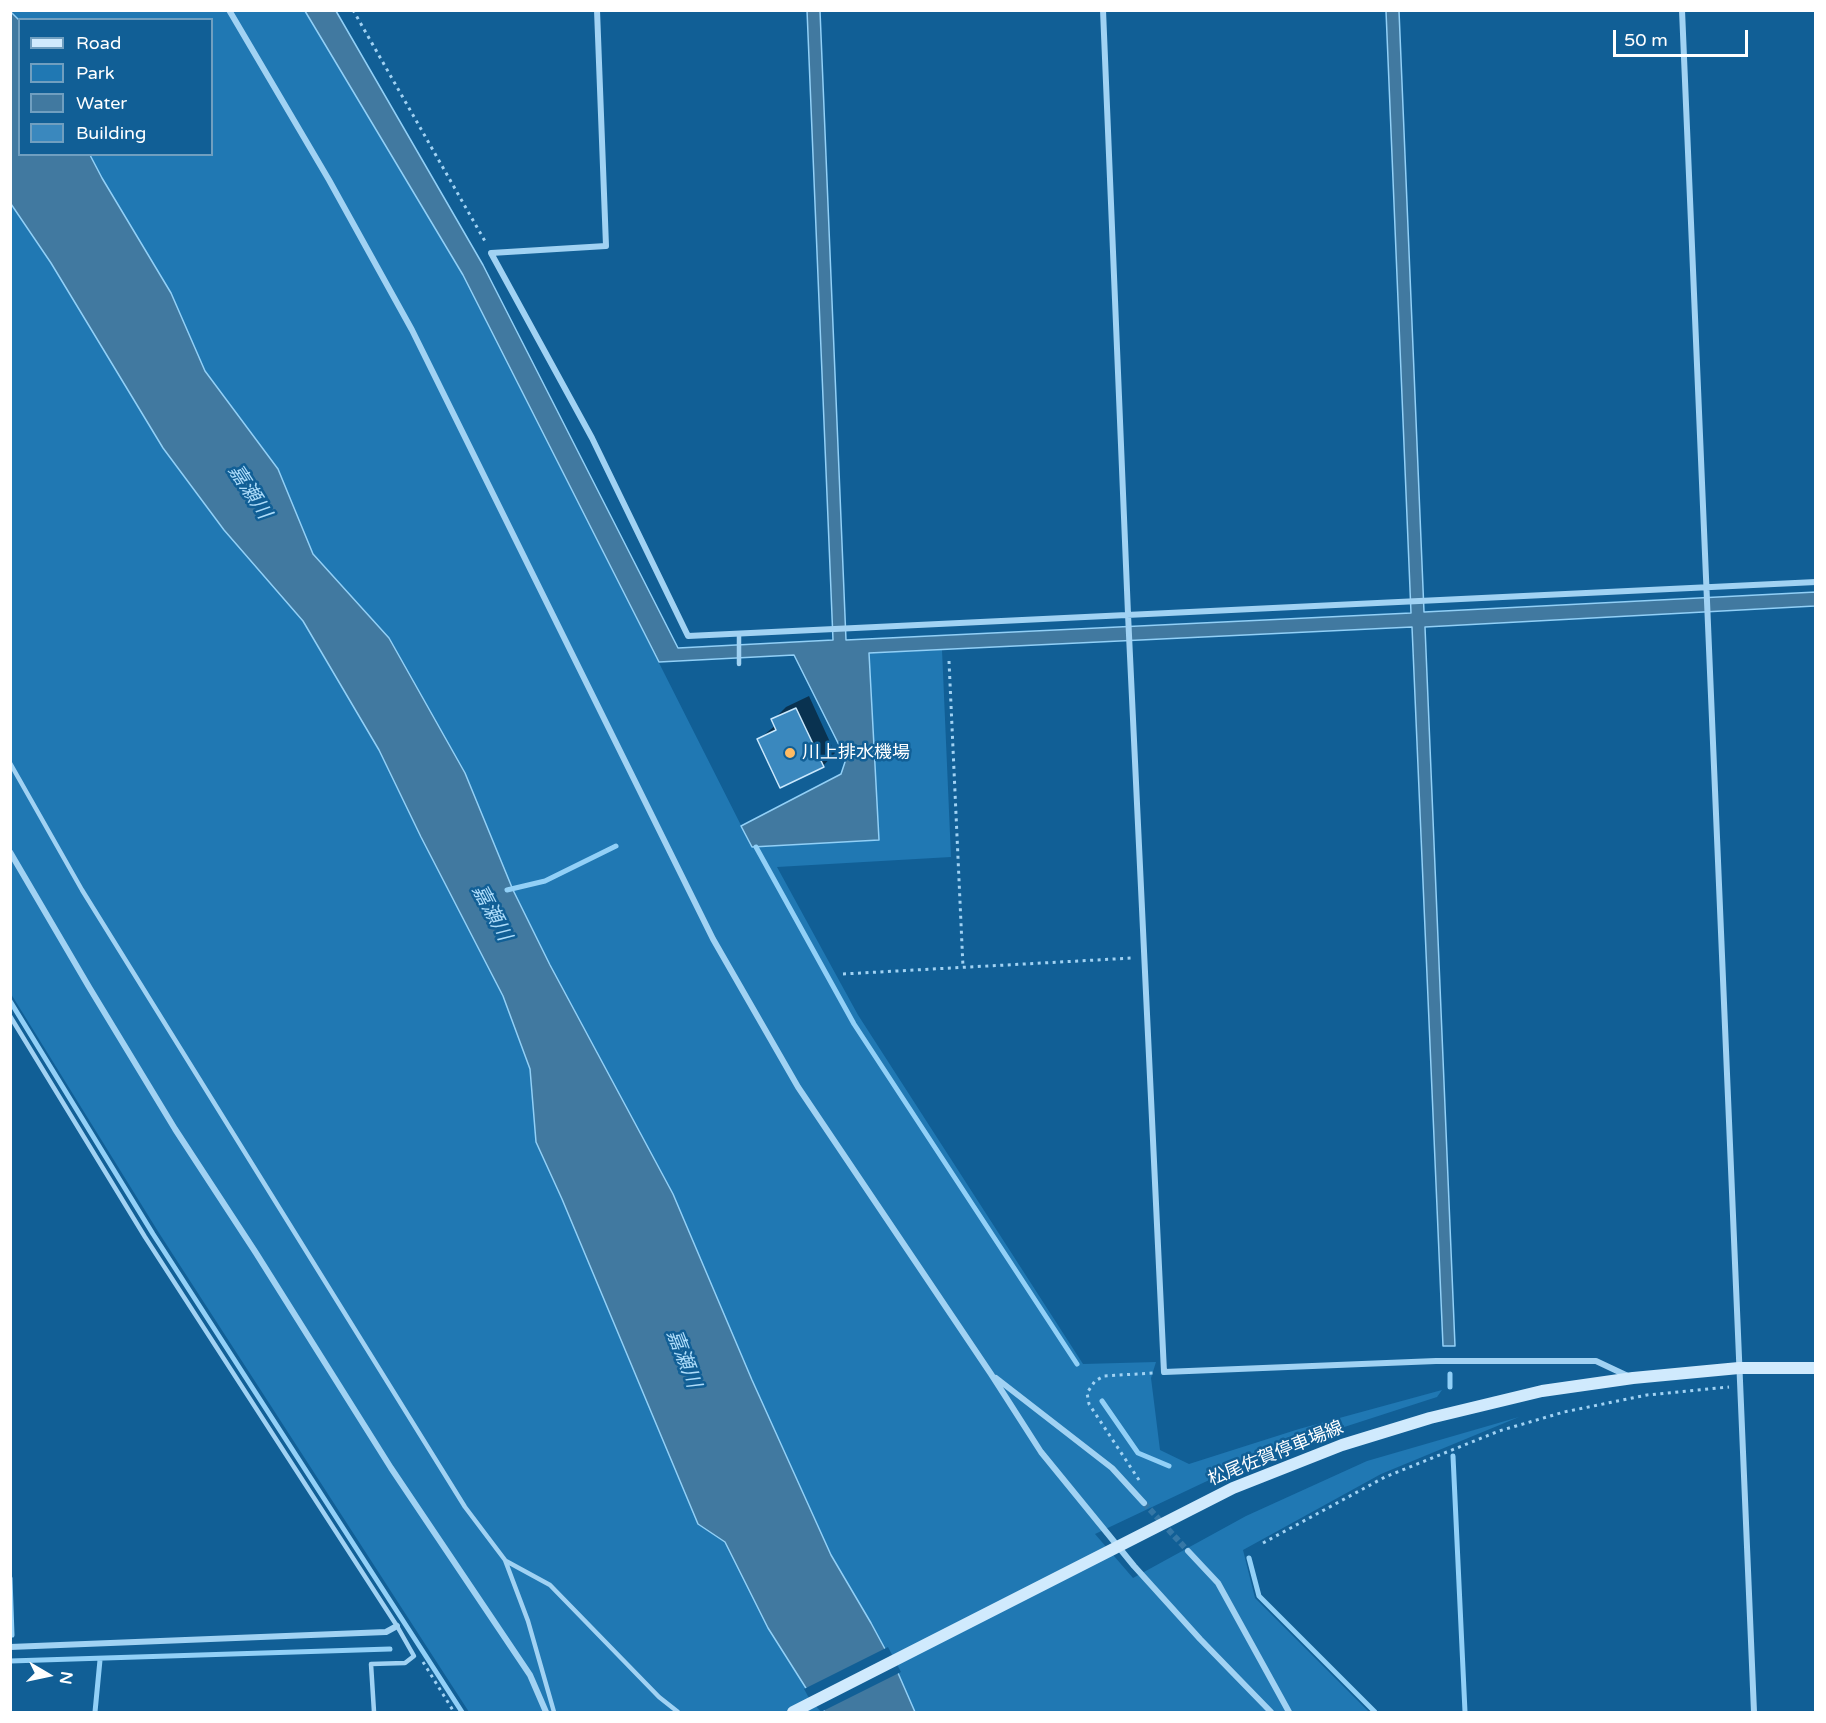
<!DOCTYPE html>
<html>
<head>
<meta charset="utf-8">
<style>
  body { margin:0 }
  #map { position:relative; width:1826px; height:1723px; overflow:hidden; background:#115f96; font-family:"Varela Round",sans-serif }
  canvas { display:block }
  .frame { position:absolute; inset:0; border:12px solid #fff; pointer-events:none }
  .legend { position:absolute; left:18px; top:18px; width:195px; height:138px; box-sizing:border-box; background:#115f96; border:2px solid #709fc0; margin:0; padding:8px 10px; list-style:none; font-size:18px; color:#fff }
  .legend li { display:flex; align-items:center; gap:12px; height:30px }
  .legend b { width:30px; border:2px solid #709fc0 }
  .north { position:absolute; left:18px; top:1645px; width:60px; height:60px; -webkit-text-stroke:4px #115f96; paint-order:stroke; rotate:99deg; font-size:16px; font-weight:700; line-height:24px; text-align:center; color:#fff }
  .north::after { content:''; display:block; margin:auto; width:21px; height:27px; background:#fff; clip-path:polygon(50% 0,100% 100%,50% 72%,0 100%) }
  .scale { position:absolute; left:1613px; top:30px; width:135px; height:27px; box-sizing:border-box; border:3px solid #fff; border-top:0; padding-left:8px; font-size:18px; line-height:21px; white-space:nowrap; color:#fff; -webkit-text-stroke:4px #115f96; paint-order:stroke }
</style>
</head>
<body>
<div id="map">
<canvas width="1826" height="1723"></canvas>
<div class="frame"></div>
<ul class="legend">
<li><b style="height:8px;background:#d0eafd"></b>Road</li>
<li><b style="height:16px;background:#2078b3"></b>Park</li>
<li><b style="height:16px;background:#4179a0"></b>Water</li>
<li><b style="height:16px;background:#3a88be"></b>Building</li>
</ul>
<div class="north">N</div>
<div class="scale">50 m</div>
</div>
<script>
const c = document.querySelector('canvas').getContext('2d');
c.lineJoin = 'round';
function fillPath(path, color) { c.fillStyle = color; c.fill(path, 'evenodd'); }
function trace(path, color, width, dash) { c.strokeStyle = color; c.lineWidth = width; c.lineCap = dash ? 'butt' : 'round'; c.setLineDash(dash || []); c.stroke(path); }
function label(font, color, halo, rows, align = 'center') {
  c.font = font + ' "Varela Round","Noto Sans JP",sans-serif'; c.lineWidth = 5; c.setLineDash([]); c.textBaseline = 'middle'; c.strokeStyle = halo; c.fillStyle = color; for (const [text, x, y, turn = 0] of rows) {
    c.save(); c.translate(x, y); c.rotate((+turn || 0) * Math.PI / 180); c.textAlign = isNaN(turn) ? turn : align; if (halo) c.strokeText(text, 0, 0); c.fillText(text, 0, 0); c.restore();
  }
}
fillPath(new Path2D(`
  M12 11H305L463 275 752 847 878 840 869 653 942 650 951 857 777 867 858 1015 1083 1364 1156 1362 1151 1378 1160 1450 1189 1464 1299 1429 1442 1390 1437 1397 1335 1430 1224 1473 1095 1534 1133 1578 1246 1516 1367 1461 1519 1417 1381 1474 1243 1550 1255 1598 1369 1712H915L898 1673 871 1623 831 1555 752 1380 673 1194 550 965 389 638 313 554 278 469 205 371 171 293 102 178 90 155 212 154V20H20Z
  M10 204 51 263 163 448 224 530 303 621 379 750 421 837 503 996 530 1069 536 1142 562 1199 698 1524 725 1542 768 1628 811 1696 825 1712H469L159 1233 11 994Z`), '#2078b3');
const water = new Path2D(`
  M807 10 820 11 846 640 1411 613 1386 11H1399L1424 612 1816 592 1815 606 1425 627 1455 1346H1443L1412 627 869 653 879 840 752 847 741 826 841 774 846 759 794 655 659 662 463 275 305 11H336L483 265 678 648 833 640Z
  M10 11 19 20 20 154 90 155 102 178 171 293 205 371 278 469 313 554 389 638 465 773 513 890 550 965 673 1194 752 1380 831 1555 871 1623 898 1673 915 1712H825L811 1696 768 1628 725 1542 698 1524 562 1199 536 1142 530 1069 503 996 421 837 379 750 303 621 224 530 163 448 51 263 11 204Z`);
fillPath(water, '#4179a0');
trace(water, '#92d0f7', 1.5);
fillPath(new Path2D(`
  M888 1647 901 1672 821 1712 809 1698 804 1689Z`), '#115f96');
fillPath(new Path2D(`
  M809 696 835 753 823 766 759 739 776 725 773 720 786 707Z`), '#0007');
trace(new Path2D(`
  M756 847 854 1024 1077 1364
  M507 890 545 881 616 846
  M10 1001 153 1234 462 1712
  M1450 1374V1387
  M1102 1401 1138 1453 1169 1466
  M1453 1456 1465 1712
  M1249 1558 1259 1596 1375 1712
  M10 1578 12 1635
  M10 1661 390 1649
  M95 1712 100 1660`), '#92d0f7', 5);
const building = new Path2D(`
  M796 708 824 767 780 788 757 739 776 730 771 719Z`);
fillPath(building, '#3a88be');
trace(building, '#c9e8fd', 1.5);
trace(new Path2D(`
  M1144 1503 1188 1551`), '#3577a6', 6, [6, 3]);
trace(new Path2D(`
  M353 10 486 243
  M949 661 963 967
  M843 974 1132 958
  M1139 1480 1089 1404 1087 1393 1095 1381 1104 1376 1153 1373
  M1263 1543 1385 1477 1499 1431 1564 1412 1647 1395 1729 1387
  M423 1662 454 1712`), '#a1d2f3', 3, [3, 4.5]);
trace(new Path2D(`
  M739 634V664
  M10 763 82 890 465 1507 505 1560 528 1621 554 1712
  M10 1016 145 1237 397 1626 414 1656 405 1663 371 1664 374 1712
  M506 1561 550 1585 659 1697 678 1712`), '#a1d2f3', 4.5);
trace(new Path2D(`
  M229 10 329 180 412 330 713 939 798 1087 991 1374 1041 1452 1134 1566 1200 1639 1271 1712
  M597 10 606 246 491 253 592 438 688 636 1816 582
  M1103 10 1128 614 1164 1372 1436 1361H1596L1630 1377
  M1682 10 1754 1712
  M10 852 89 987 175 1129 256 1253 391 1468 530 1675 546 1712
  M996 1378 1112 1468 1144 1503
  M1188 1551 1218 1583 1289 1712
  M10 1647 386 1632 397 1626`), '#a1d2f3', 6);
trace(new Path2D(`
  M793 1712 1233 1488 1342 1445 1430 1418 1542 1391 1633 1378 1739 1368H1816`), '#d0eafd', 12);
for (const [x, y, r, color] of [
  [790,753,6,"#ffbb63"]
]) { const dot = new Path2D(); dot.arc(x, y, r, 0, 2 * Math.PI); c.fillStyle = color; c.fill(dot); trace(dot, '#115f96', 2); }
label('18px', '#fff', '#115f96', [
  ["川上排水機場",802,753]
], 'left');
label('18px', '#fff', '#115f96', [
  ["松尾佐賀停車場線",1276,1454,-22]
]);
label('italic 20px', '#addcfa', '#115f96', [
  ["嘉瀬川",249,492,57],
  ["嘉瀬川",491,913,62],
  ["嘉瀬川",683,1359,69]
]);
</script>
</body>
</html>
